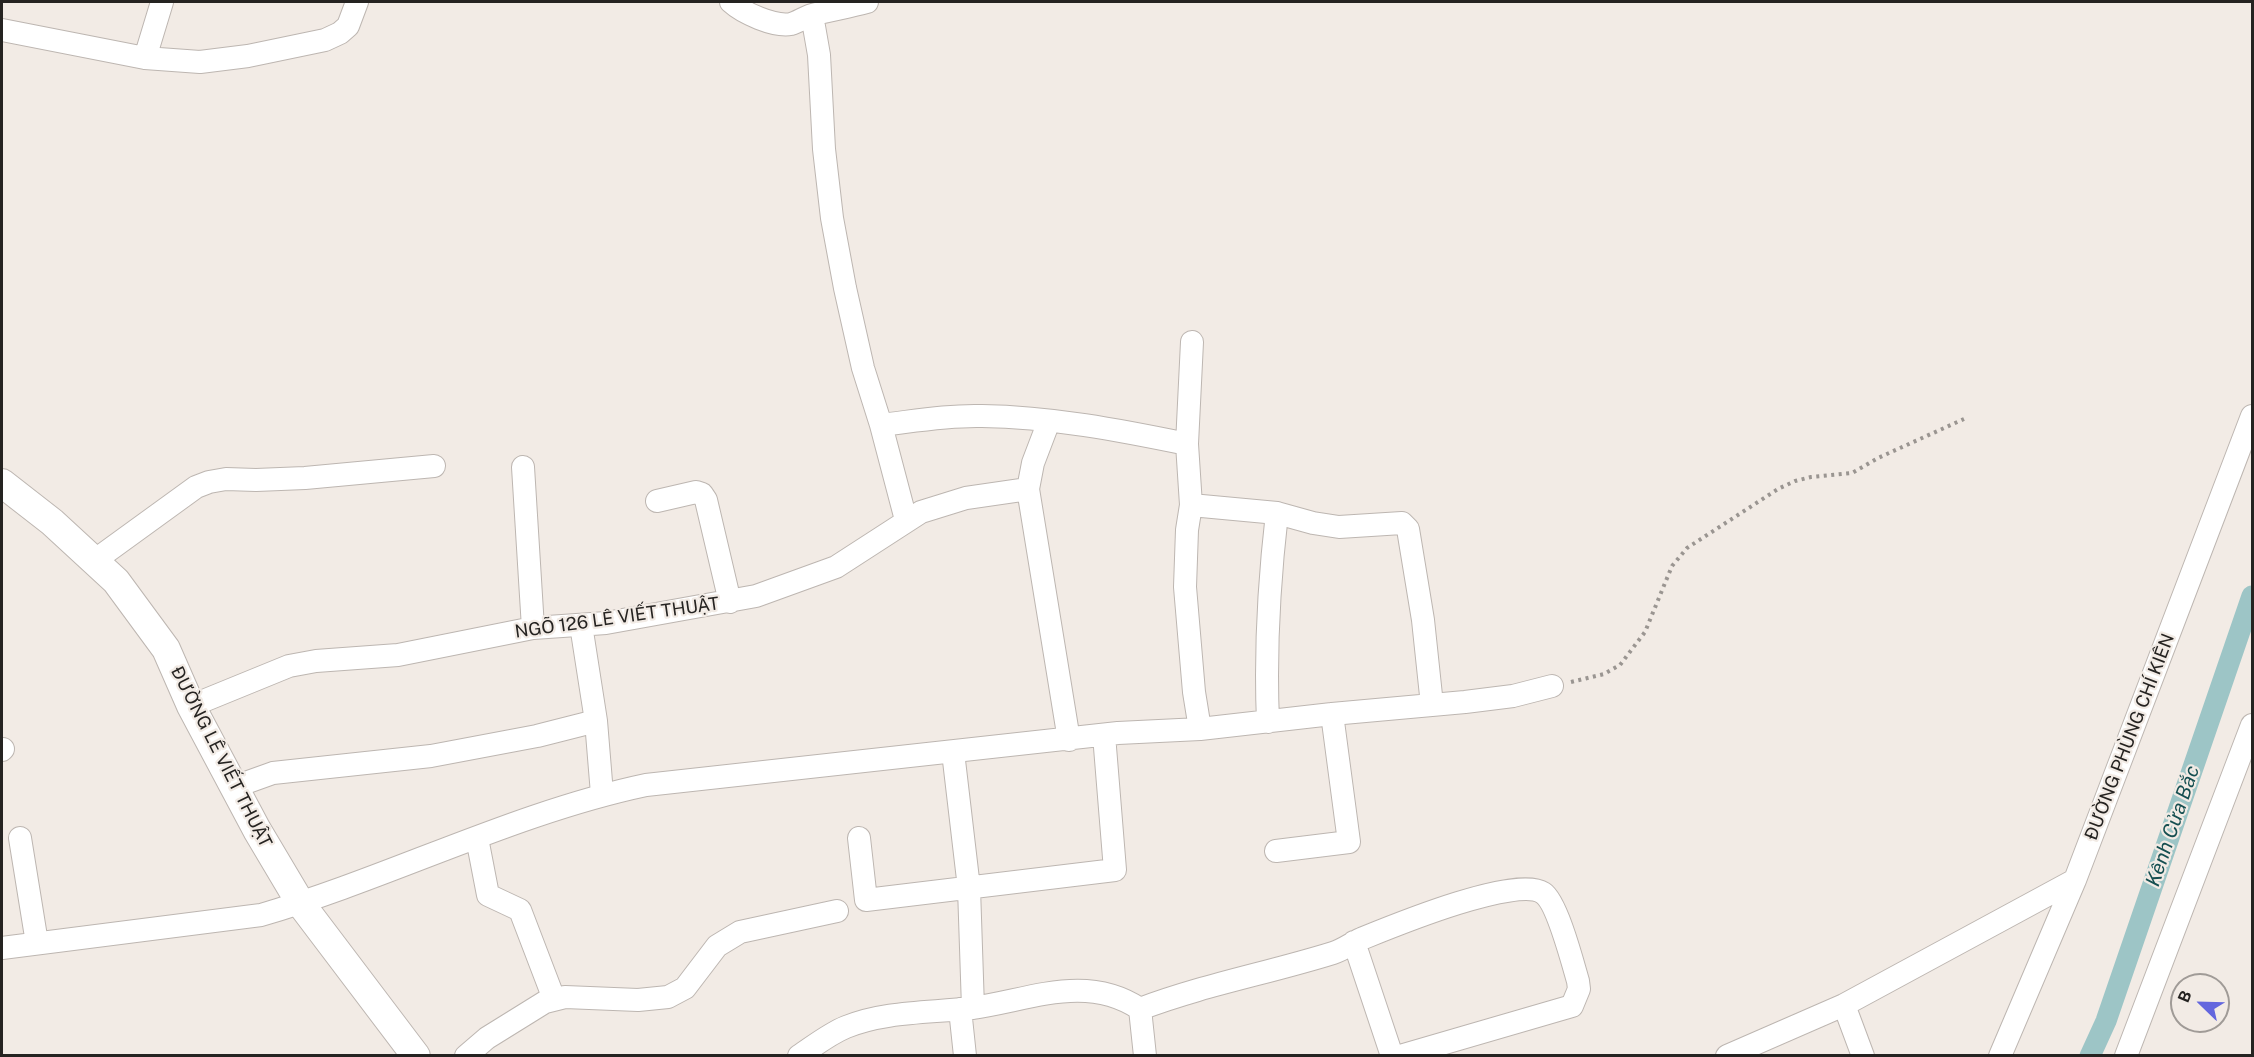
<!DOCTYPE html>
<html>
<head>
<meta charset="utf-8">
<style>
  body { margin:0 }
  #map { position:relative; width:2254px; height:1057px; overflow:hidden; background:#f2ebe5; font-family:"Public Sans",sans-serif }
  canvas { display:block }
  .frame { position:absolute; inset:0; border:3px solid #252321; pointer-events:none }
  .north { position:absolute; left:2170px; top:973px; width:60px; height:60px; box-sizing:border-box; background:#f2ebe5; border:2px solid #a09b97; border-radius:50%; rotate:293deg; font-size:16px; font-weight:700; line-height:24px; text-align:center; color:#252321 }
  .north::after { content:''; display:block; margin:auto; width:21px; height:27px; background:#6366de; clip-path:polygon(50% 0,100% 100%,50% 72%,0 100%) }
</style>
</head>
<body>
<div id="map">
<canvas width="2254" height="1057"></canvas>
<div class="frame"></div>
<div class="north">B</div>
</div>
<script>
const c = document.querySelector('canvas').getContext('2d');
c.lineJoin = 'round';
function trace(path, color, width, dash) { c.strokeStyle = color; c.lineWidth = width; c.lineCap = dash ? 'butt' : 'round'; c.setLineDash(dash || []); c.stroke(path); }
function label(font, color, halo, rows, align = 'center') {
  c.font = font + ' "Public Sans",sans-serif'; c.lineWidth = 4.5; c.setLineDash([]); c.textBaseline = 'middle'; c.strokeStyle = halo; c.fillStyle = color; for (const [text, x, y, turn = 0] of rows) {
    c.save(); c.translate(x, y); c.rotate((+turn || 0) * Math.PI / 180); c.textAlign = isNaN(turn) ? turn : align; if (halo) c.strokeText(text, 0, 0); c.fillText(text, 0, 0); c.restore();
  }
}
trace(new Path2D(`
  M2090 1056 2106 1021 2252 596`), '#9dc5c6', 21);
const minor = new Path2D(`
  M731 2C743 13 774 27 791 24 798 22 805 17 812 15 831 10 849 7 867 2
  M812 15 819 55 824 149 832 218 845 288 863 368 881 425 906 520
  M2 30 145 58 200 62 248 56 325 40 340 33 348 26 357 2
  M145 58 162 2
  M1192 342 1187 444 1191 505 1187 530 1185 587 1194 692 1200 729
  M1049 421 1033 463 1028 489 1069 740
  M881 425C915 421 948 415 982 416 1051 417 1119 430 1187 444
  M523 467 533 628
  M657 501 696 492 702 494 706 500 730 602
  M1191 505 1277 513 1313 523 1339 527 1402 523 1408 529 1423 620 1432 705
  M94 561 196 487 209 482 226 479 256 480 305 478 434 466
  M581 625 596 721 602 794
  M191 706 289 666 316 661 398 655 533 628 606 623 756 596 836 567 921 512 966 498 1028 489
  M1268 722C1265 652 1269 582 1277 513
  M2 750 3 749
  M953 752 969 888 973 1008
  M234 787 273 773 431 756 537 736 596 721
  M20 838 37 943
  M477 838 488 895 520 910 554 999
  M859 838 866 900 1115 870 1104 735
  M1276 851 1349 842 1332 714
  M1354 942 1392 1056
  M2 948 261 915C391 877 514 813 646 785L1118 733 1200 729 1332 714 1465 702 1513 696 1552 686
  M1844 1005 1863 1056
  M960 1009 965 1056
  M1140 1009C1203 985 1269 973 1333 953 1343 950 1352 943 1361 939 1393 926 1516 875 1543 893 1557 902 1573 964 1578 981L1579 989 1572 1006 1400 1056
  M1140 1009 1145 1056
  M466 1056 487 1038 545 1002 565 997 638 1000 668 997 685 988 717 946 740 932 837 911
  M799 1056C814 1046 829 1034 846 1027 885 1011 930 1013 972 1008 1030 1000 1086 973 1140 1009
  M1727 1056 1844 1005 2075 880
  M2000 1056 2075 880 2252 416
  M2126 1056 2252 725`);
const major = new Path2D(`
  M2 483 52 522 116 581 166 649 191 706 257 830 301 904 416 1056`);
trace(minor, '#bdb6b1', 24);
trace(major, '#bdb6b1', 30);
trace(new Path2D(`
  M1571 682 1604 674 1620 665 1645 632 1672 566 1687 548 1778 489 1795 481 1811 477 1852 473 1878 458 1964 419`), '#9a9591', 4, [3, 4.5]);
trace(minor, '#fff', 22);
trace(major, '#fff', 28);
label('18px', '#252321', '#f2ebe5', [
  ["NGÕ 126 LÊ VIẾT THUẬT",617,618,-8],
  ["ĐƯỜNG PHÙNG CHÍ KIÊN",2130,737,-69],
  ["ĐƯỜNG LÊ VIẾT THUẬT",221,757,63]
]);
label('italic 20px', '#154f51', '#f2ebe5', [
  ["Kênh Cửa Bắc",2173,826,-71]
]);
</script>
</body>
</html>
